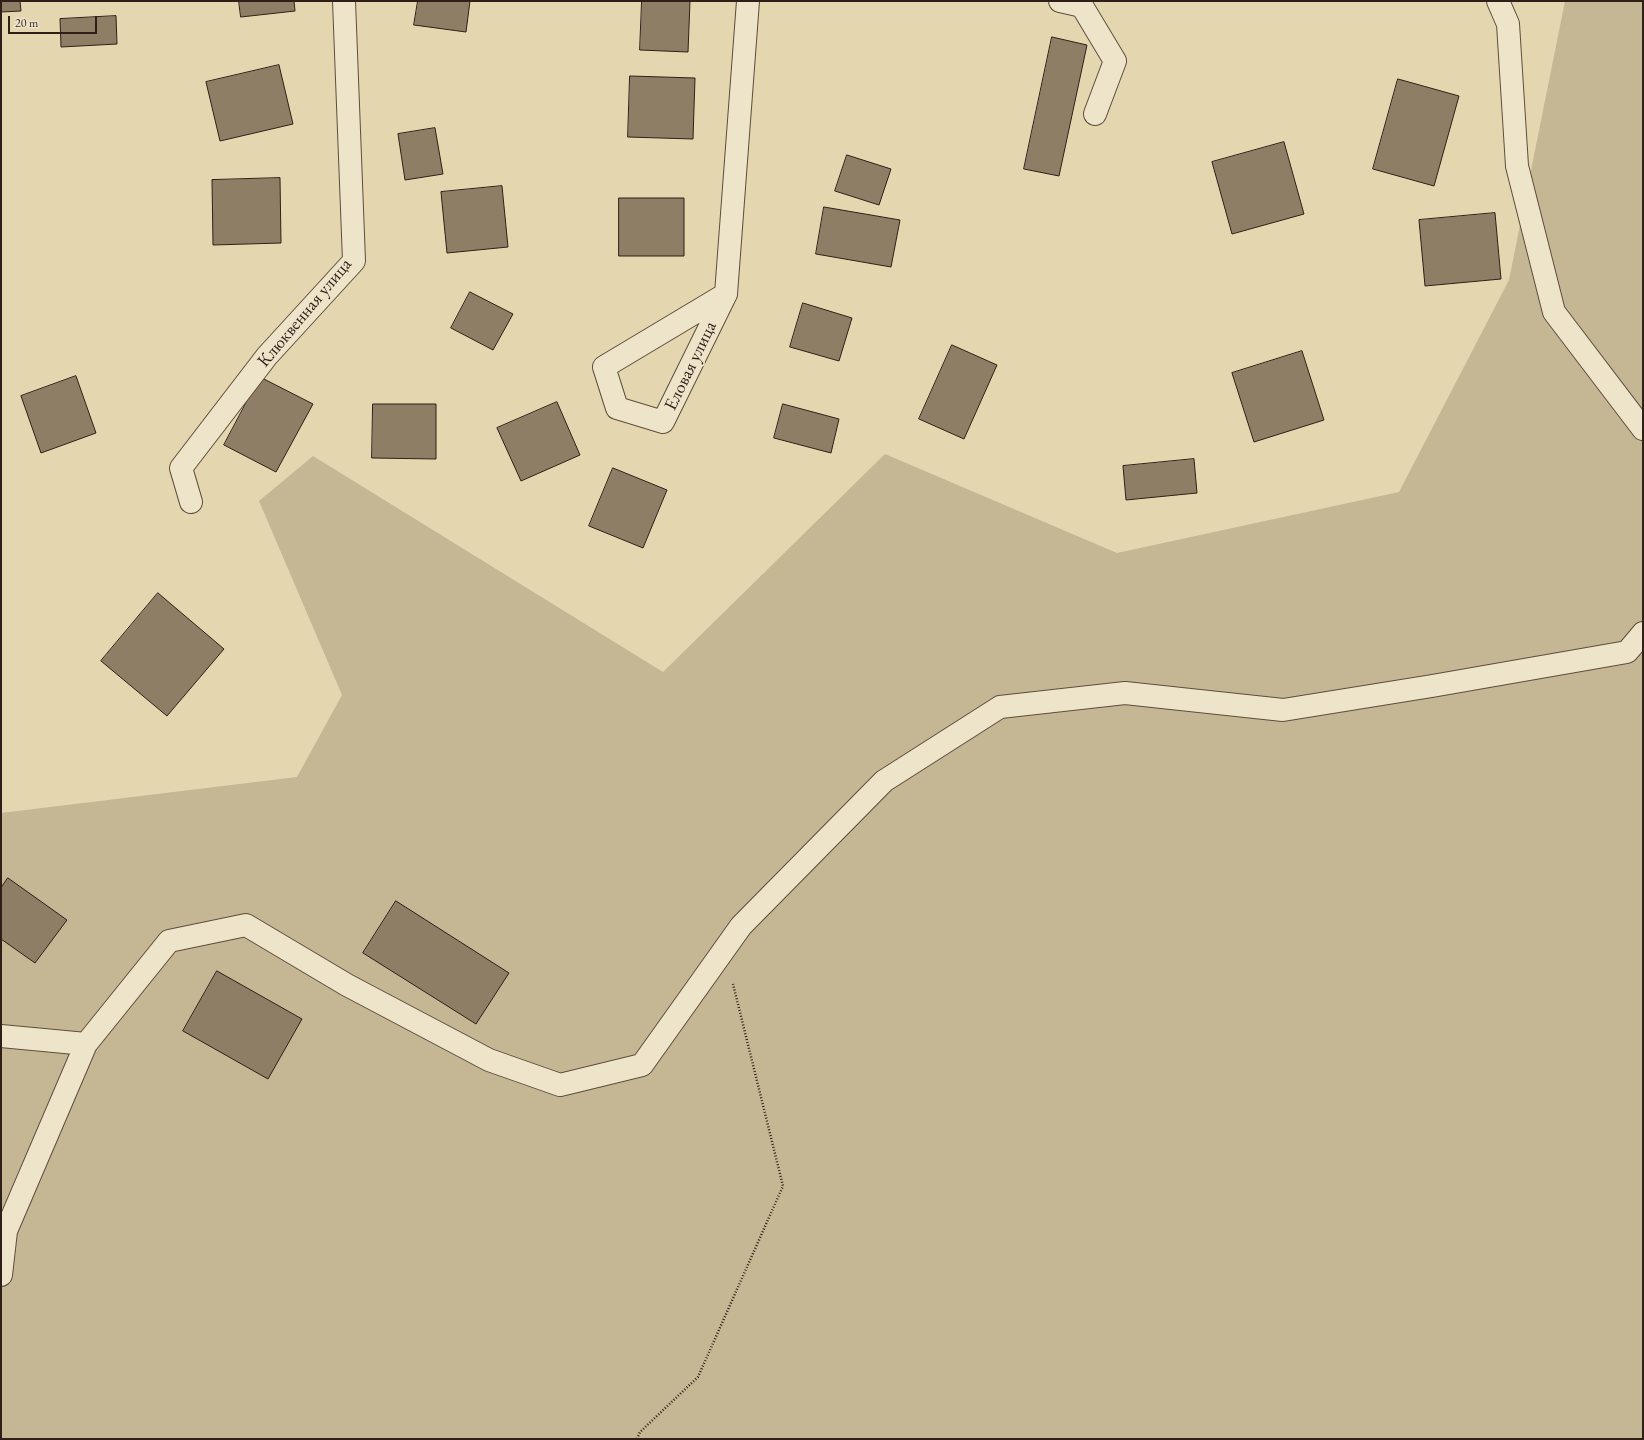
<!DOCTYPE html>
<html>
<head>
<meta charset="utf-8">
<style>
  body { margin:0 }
  #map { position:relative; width:1644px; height:1440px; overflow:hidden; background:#e4d6ae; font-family:"EB Garamond",serif }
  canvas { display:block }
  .frame { position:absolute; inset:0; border:2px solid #301f18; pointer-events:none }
  .scale { position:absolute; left:8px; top:16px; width:89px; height:18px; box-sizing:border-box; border:2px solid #301f18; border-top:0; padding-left:5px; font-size:12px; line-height:14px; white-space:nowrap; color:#301f18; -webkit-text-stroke:3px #ede4ca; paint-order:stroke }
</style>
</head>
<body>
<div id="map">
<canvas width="1644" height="1440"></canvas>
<div class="frame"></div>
<div class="scale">20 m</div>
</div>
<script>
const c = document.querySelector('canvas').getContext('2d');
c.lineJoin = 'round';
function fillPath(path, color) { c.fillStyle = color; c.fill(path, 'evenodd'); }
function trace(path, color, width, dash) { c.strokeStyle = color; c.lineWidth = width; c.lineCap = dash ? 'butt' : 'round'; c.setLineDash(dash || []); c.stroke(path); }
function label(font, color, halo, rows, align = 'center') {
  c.font = font + ' "EB Garamond",serif'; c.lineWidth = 3.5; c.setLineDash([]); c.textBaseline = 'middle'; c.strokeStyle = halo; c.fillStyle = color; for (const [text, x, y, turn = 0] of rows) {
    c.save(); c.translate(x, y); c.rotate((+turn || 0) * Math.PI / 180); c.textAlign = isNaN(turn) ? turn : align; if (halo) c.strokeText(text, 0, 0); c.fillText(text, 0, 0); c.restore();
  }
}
fillPath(new Path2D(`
  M1565 1H1643V1439H1V813L297 777 342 695 259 501 313 456 663 672 885 454 1117 553 1399 492 1509 280Z`), '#c5b794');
const building = new Path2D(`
  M1 1H20L21 11 1 12Z
  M239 1H294L295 11 241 17Z
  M418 1H470L466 32 414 25Z
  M642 1H690L688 52 640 50Z
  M116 16 117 44 61 47 60 19Z
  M1052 37 1087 45 1059 176 1024 169Z
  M279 65 293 124 220 141 206 82Z
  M630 76 695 78 693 139 628 137Z
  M1398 79 1459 96 1434 186 1373 169Z
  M435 128 443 174 405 180 398 134Z
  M1284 142 1304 214 1232 234 1212 162Z
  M847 155 891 169 879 205 835 191Z
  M280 178 281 243 213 245 212 180Z
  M502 186 508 247 447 253 441 192Z
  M619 198H684V256H619Z
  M824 207 900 220 891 267 816 254Z
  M1495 213 1501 279 1425 286 1419 220Z
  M470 292 513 314 493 350 451 328Z
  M803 303 852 318 839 361 790 347Z
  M952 345 997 365 964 439 919 419Z
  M1302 351 1324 420 1254 442 1232 373Z
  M76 376 96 433 41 453 21 396Z
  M260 377 313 404 276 472 224 445Z
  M557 402 580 455 521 481 497 428Z
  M373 404H436V459L372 458Z
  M783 404 839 419 831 453 774 438Z
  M1194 459 1197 493 1126 500 1123 466Z
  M613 468 667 490 643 548 589 526Z
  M158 593 224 649 167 716 101 661Z
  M8 878 67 920 35 963 1 939V888Z
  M396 901 509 973 476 1024 363 953Z
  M217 971 302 1019 268 1079 183 1031Z`);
fillPath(building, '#8e7e66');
trace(building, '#301f18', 1);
const minor = new Path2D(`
  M1060 1 1082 6 1115 61 1095 114
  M1498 1 1508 24 1517 166 1554 312 1643 429
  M726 294 604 367 617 408 663 422 726 294 748 1
  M191 502 181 468 267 356 354 261 344 1
  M1 1036 86 1044
  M1 1275 6 1231 86 1044 169 941 246 925 347 985 489 1060 560 1085 642 1065 741 926 884 781 1000 707 1125 693 1283 710 1432 686 1627 652 1643 633`);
trace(minor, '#5d4d3e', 24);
trace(new Path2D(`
  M637 1439 640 1432 698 1377 783 1186 733 984`), '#301f18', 2.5, [1, 2]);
trace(minor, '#ede4ca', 22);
label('18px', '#301f18', '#ede4ca', [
  ["Клюквенная улица",305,313,-50],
  ["Еловая улица",691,366,-64]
]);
</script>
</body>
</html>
